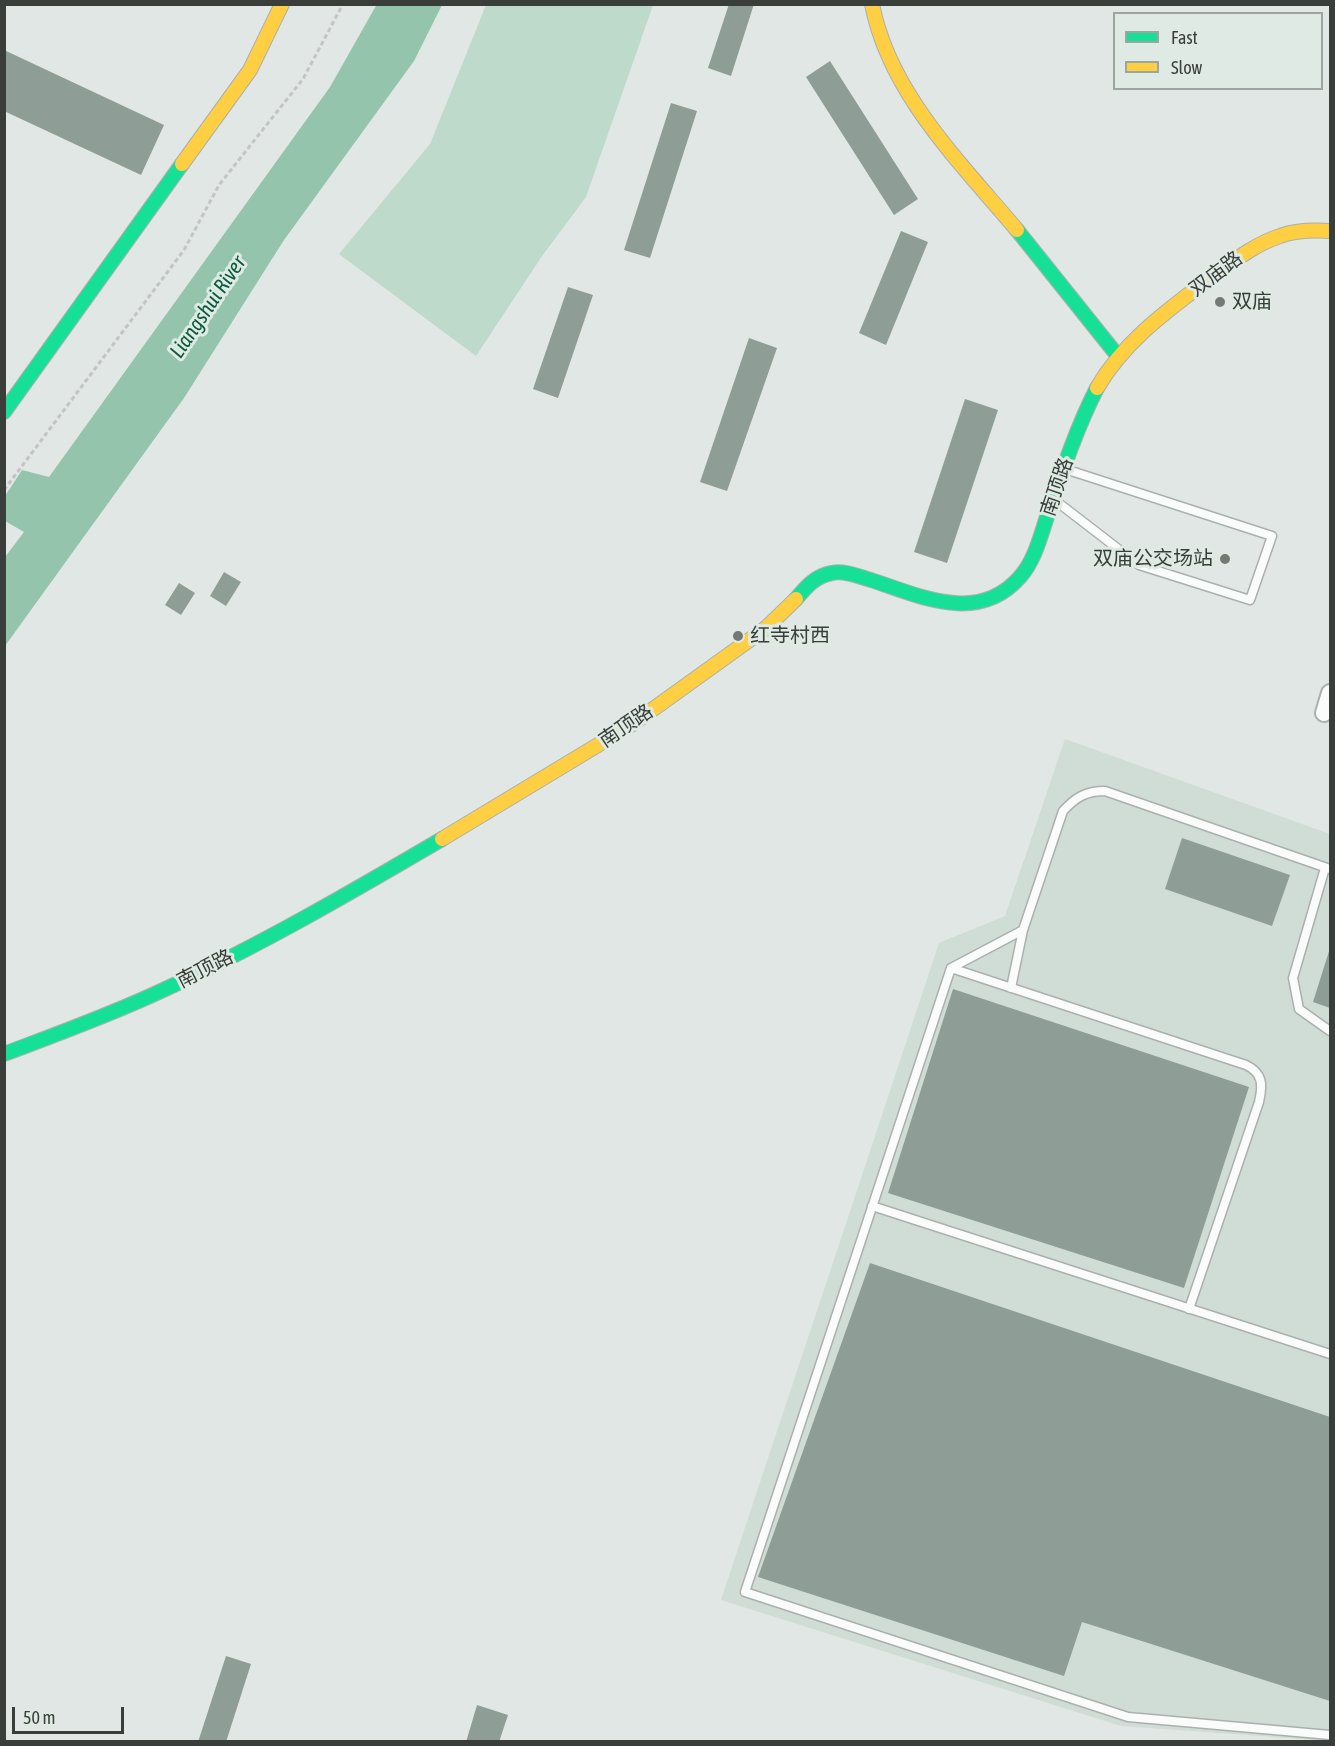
<!DOCTYPE html>
<html>
<head>
<meta charset="utf-8">
<style>
  body { margin:0 }
  #map { position:relative; width:1335px; height:1746px; overflow:hidden; background:#e1e7e4; font-family:"Asap Condensed",sans-serif }
  canvas { display:block }
  .frame { position:absolute; inset:0; border:6px solid #3a3e3b; pointer-events:none }
  .legend { position:absolute; left:1113px; top:12px; width:210px; height:78px; box-sizing:border-box; background:#deeae3; border:2px solid #9ca5a0; margin:0; padding:8px 10px; list-style:none; font-size:18px; color:#3a3e3b }
  .legend li { display:flex; align-items:center; gap:12px; height:30px }
  .legend b { width:30px; border:2px solid #9ca5a0 }
  .scale { position:absolute; left:12px; top:1707px; width:112px; height:27px; box-sizing:border-box; border:3px solid #3a3e3b; border-top:0; padding-left:8px; font-size:18px; line-height:21px; white-space:nowrap; color:#3a3e3b; -webkit-text-stroke:4px #deeae3; paint-order:stroke }
</style>
</head>
<body>
<div id="map">
<canvas width="1335" height="1746"></canvas>
<div class="frame"></div>
<ul class="legend">
<li><b style="height:8px;background:#16e098"></b>Fast</li>
<li><b style="height:8px;background:#ffcf43"></b>Slow</li>
</ul>
<div class="scale">50 m</div>
</div>
<script>
const c = document.querySelector('canvas').getContext('2d');
c.lineJoin = 'round';
function fillPath(path, color) { c.fillStyle = color; c.fill(path, 'evenodd'); }
function trace(path, color, width, dash) { c.strokeStyle = color; c.lineWidth = width; c.lineCap = dash ? 'butt' : 'round'; c.setLineDash(dash || []); c.stroke(path); }
function label(font, color, halo, rows, align = 'center') {
  c.font = font + ' "Asap Condensed","Noto Sans SC",sans-serif'; c.lineWidth = 6; c.setLineDash([]); c.textBaseline = 'middle'; c.strokeStyle = halo; c.fillStyle = color; for (const [text, x, y, turn = 0] of rows) {
    c.save(); c.translate(x, y); c.rotate((+turn || 0) * Math.PI / 180); c.textAlign = isNaN(turn) ? turn : align; if (halo) c.strokeText(text, 0, 0); c.fillText(text, 0, 0); c.restore();
  }
}
fillPath(new Path2D(`
  M1065 739 1330 834V1741L1121 1726 721 1600 939 943 1005 916Z`), '#d0dcd6');
fillPath(new Path2D(`
  M486 5H653L586 197 542 256 476 356 339 254 430 144Z`), '#bddacb');
fillPath(new Path2D(`
  M377 4 442 5 414 61 284 240 184 398 5 646V557L24 532 5 521V496L22 470 49 477 330 87Z`), '#95c4ac');
fillPath(new Path2D(`
  M729 4H754L731 76 708 68Z
  M4 50 164 125 141 175 4 111Z
  M830 61 918 199 894 215 806 77Z
  M671 103 697 111 650 258 624 250Z
  M901 231 928 242 886 345 859 333Z
  M568 287 593 295 558 398 533 389Z
  M749 338 777 348 727 491 700 482Z
  M965 399 998 410 947 563 914 552Z
  M224 572 241 582 226 606 210 596Z
  M179 583 195 593 181 615 165 605Z
  M1182 838 1290 875 1272 926 1165 889Z
  M1330 948V1008L1313 1002Z
  M953 989 1249 1087 1184 1288 888 1193Z
  M870 1263 1330 1417V1701L1082 1622 1064 1676 758 1577Z
  M226 1656 251 1664 226 1742H198Z
  M477 1705 508 1715 499 1742H466Z`), '#8e9e96');
const lane = new Path2D(`
  M1056 501 1139 565 1250 600 1272 536 1065 469
  M1325 868 1293 978 1299 1009 1330 1031
  M1023 930 1063 811C1076 797 1086 791 1105 791L1330 869
  M951 968 1023 930 1011 988
  M872 1206 1330 1354
  M1189 1309 1259 1102C1263 1085 1263 1073 1246 1065L951 968 745 1592 1128 1717 1330 1735`);
const street = new Path2D(`
  M1324 713 1330 693`);
const fast = new Path2D(`
  M1017 230 1117 355
  M4 412 182 164
  M796 599C806 587 815 576 832 573 844 570 860 577 871 580 920 596 978 625 1020 577 1036 559 1041 533 1049 511 1063 469 1077 427 1097 388
  M4 1054C57 1034 110 1015 161 991 257 947 350 893 442 839`);
const slow = new Path2D(`
  M872 4C889 93 960 162 1017 230
  M182 164 250 70 282 4
  M1097 388C1123 343 1164 313 1205 282 1229 265 1252 245 1280 236 1296 230 1313 230 1330 231
  M442 839 631 725 766 628 796 599`);
trace(lane, '#abb0ae', 11);
trace(street, '#abb0ae', 20);
trace(fast, '#abb0ae', 16);
trace(slow, '#abb0ae', 16);
trace(new Path2D(`
  M4 490 184 250 219 185 303 79 343 4`), '#c3c5c4', 3, [4.5, 3]);
trace(lane, '#fafbfb', 8);
trace(street, '#fafbfb', 16);
trace(fast, '#16e098', 14);
trace(slow, '#ffcf43', 14);
for (const [x, y, r, color] of [
  [1220,302,6,"#747976"],
  [1225,559,6,"#747976"],
  [738,636,6,"#747976"]
]) { const dot = new Path2D(); dot.arc(x, y, r, 0, 2 * Math.PI); c.fillStyle = color; c.fill(dot); trace(dot, '#deeae3', 2); }
label('20px', '#3a3e3b', '#deeae3', [
  ["双庙路",1216,274,-37],
  ["南顶路",1057,487,-71],
  ["南顶路",626,726,-34],
  ["南顶路",205,969,-27]
]);
label('20px', '#3a3e3b', '#deeae3', [
  ["双庙",1232,302],
  ["双庙公交场站",1213,559,"right"],
  ["红寺村西",750,636]
], 'left');
label('italic 21px', '#0a5b3c', '#deeae3', [
  ["Liangshui River",208,307,-56]
]);
</script>
</body>
</html>
